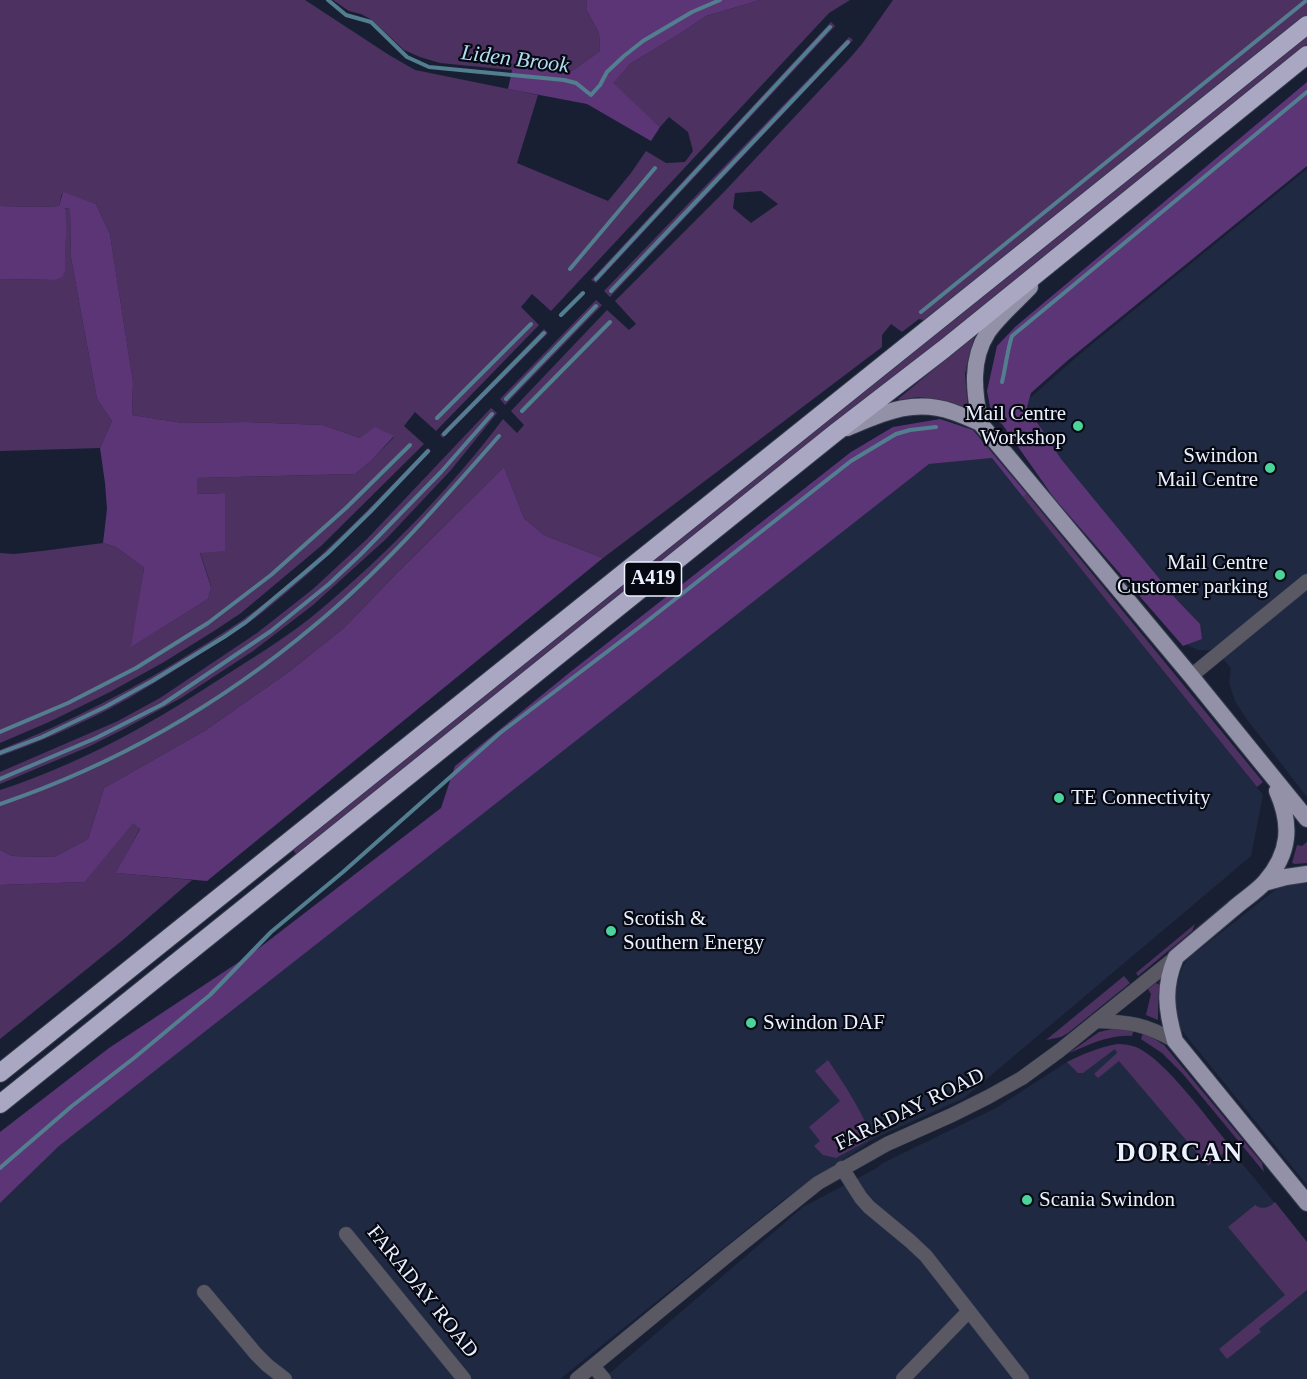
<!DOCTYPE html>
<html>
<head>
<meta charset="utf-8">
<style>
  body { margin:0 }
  canvas { display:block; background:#181f33 }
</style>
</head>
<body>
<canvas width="1307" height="1379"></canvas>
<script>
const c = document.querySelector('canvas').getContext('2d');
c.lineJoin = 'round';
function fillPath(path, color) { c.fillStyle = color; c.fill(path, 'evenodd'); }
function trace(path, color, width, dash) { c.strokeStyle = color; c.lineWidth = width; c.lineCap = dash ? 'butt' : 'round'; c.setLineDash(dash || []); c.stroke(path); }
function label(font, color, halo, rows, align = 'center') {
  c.font = font + ' "Times New Roman",serif'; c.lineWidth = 4.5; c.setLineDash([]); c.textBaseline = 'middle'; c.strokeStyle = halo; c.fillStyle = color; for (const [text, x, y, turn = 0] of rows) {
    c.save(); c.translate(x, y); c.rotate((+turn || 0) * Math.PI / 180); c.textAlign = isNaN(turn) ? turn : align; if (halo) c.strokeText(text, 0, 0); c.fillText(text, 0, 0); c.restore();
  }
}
fillPath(new Path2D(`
  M1307 169V797L1246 718 1235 701 1229 683 1231 668 1214 648 1209 650H1198L1189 646 1182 640 1011 433 1031 397 1086 349Z
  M992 458 1263 795 1251 856 964 1098 875 1138 782 1201 560 1379H0V1203L59 1146 929 464Z
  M1307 880V1185L1179 1027 1174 1016V996L1178 980 1183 966 1189 958 1279 887Z
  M1118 1044 1136 1047 1146 1053 1169 1073 1231 1147 1230 1149 1307 1242V1379H603L803 1207 877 1168 883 1163 996 1108 1067 1062 1083 1054 1103 1047Z`), '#1f2942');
fillPath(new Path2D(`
  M0 0H305L389 55 415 70 538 95 517 163 608 201 631 173 646 151 666 163 685 162 693 151 688 132 669 117 660 127 612 83 630 64 681 33 706 16 760 0H850L829 13 551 311 532 294 521 307 539 325 436 431 415 412 404 426 424 444 321 546 241 613 214 631 164 662 110 692 49 722 0 743V553L14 554 42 551 103 543 116 547 144 568 132 646 208 599 211 586 200 552 224 493 197 494V478L355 474 372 460 394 437 360 438 323 425 246 422 183 423 132 415 133 382 110 234 96 204 62 193 59 206 41 207 0 206Z
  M333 0H587L586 9 599 33 600 51 572 71 514 62 512 70 440 63 420 57 404 50 372 20 361 14 349 11Z
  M893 0H1307V15L928 321 919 319 902 332 891 324 882 335V347L603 558 544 535 524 518 504 467 396 574 344 628 290 671 206 730 104 788 88 839 54 857 12 856 0 850V790C77 765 148 726 215 682 251 659 288 637 320 610 387 554 451 488 503 419L517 433 524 425 511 411 607 310 629 330 636 324 615 301 723 193 850 58 862 44ZM761 191 778 204 751 223 733 208 735 193Z
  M831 22 835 26 596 283 591 280Z
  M1307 36V44L946 336 297 855 293 850Z
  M849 37 853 40 610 297 604 291Z
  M64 208 70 209 71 258 97 399 112 421 100 448 0 451V279L55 280 65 271V242L67 236Z
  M596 300 602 305 505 405 500 399Z
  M544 329 548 333 443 438 440 435Z
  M975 335 969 355 965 374 968 408H965L934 399 919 397 899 400 898 399Z
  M491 408 497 413 451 470 386 539 313 605 253 651 181 698 122 730 88 747 0 784V772L118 721 160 698 257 633 313 589 367 539Z
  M428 448 431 451C378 508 324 563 263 612 240 630 215 644 191 660 164 677 137 694 109 709 74 727 37 743 0 756V750C69 722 136 688 199 648 218 636 238 624 256 610 319 562 373 505 428 448Z
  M1027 494 1263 782 1257 787 1023 497Z
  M133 822 140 828 117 873 192 880 124 939 0 1039V885L85 882Z
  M1307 842V863L1295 864 1292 863 1297 845 1302 846Z
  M1195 924 1192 931 1138 976 1136 973Z
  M1124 976 1130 983 1068 1033 1061 1037 1046 1040Z
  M1156 983 1160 985 1158 998V1020L1146 1015 1151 994 1148 989Z
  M1116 1028 1134 1029 1132 1036C1110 1034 1089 1045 1069 1053L1099 1032Z
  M1143 1033 1153 1038 1164 1045 1262 1163 1264 1172 1183 1074 1162 1053 1141 1039Z
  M1118 1044C1124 1044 1130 1045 1136 1047 1166 1060 1209 1121 1231 1147L1208 1166 1119 1061 1098 1078 1094 1074 1117 1053 1115 1049 1083 1073H1078L1067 1062C1084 1054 1099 1047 1118 1044Z
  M828 1060C844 1084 861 1109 871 1136L869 1140 836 1158 823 1155 814 1146 820 1141 809 1127 840 1101 815 1071Z
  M1275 1202 1307 1242V1290L1259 1329 1261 1332 1227 1359 1219 1349 1285 1295 1228 1227 1255 1205C1262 1210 1269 1208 1275 1202Z`), '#4d3161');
fillPath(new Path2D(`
  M587 0H760L706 16 681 33 630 64 613 83 660 127 651 141 587 104 508 89 514 61 572 71 600 51 599 33 586 9Z
  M1307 82V166L1067 361 1031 393 1027 407 1061 459 1176 599 1200 624 1202 639 1183 646 1054 498 1002 424 992 417 987 391 997 346 1015 327Z
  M63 192 96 204 110 234 133 382 132 415 183 423 246 422 323 425 360 438 375 427 394 436 372 460 355 474 197 478V494L225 493V551L200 553 211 587 208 599 131 647 144 568 116 547 103 543 107 509 105 483 100 448 112 421 97 399 71 258 70 209 65 208 67 236 65 243V271L62 277 55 280 0 279V206L41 207 59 206Z
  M940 419 973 430 1027 494 1023 497 992 458 929 464 59 1146 0 1203V1132L109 1048 254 952 441 808 455 766 569 673 851 452 893 427Z
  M504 467 524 518 544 535 603 558 207 881 116 873 140 829 133 823 85 882 0 885V850L12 856 54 857 88 839 104 788 206 730 290 671 344 628 396 574Z`), '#5b3575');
trace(new Path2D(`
  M328 0 346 15 371 22 407 57 429 67 564 80 576 83 591 95 600 85 607 72 624 56 643 41 692 12 720 0
  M570 269 655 168
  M596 279 830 27
  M611 291 848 42
  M921 312 1307 0
  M561 315 583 293
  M1002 382C1006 366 1007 351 1012 336L1307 92
  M506 399 596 306
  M522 411 610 322
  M437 418 531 324
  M444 434 544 333
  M0 732 68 703 136 668 208 623 271 575 346 508 410 445
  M0 753 42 737 105 707 152 681 224 637 246 622 328 553 370 512 428 451
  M0 779 96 738 163 704 271 631 329 584 360 555 441 472 492 414
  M0 804C115 765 222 703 315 625 383 569 441 502 499 436
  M0 1168 72 1106 134 1058 210 995 271 932 343 872 500 733 641 626 851 461 896 434 910 430 936 427`), '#537e8f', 4);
const minor = new Path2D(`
  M1191 676 1307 581
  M1096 1021C1130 1022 1145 1024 1175 1041
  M842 1168 861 1198 869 1207 910 1241 926 1256 1022 1379
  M346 1234 464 1379
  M204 1292 256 1354 267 1365 285 1379
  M593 1366 604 1379
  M577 1379 728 1255 818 1183 887 1144 952 1115 988 1097 1022 1078 1059 1051 1176 957
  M903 1379 969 1311`);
const major = new Path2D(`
  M980 423C974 391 970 360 988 332 998 317 1017 301 1030 287
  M847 428C883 413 914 398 953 412 962 415 971 419 980 423L1191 676 1307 819
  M1277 791C1292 825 1290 853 1265 882 1256 892 1243 900 1233 909 1214 925 1195 941 1176 957 1163 987 1166 1010 1175 1041L1307 1203
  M1264 883 1286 877 1307 874`);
const highway = new Path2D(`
  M0 1073 1307 25
  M0 1104 835 433 944 349 1307 55`);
trace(minor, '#363c4f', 15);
trace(major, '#363c4f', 18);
trace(highway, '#363c4f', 20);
trace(minor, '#595863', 14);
trace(major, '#9291a7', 16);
trace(highway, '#a9a7c2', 18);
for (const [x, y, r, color] of [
  [1078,426,6,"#4ad49c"],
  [1270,468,6,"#4ad49c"],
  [1280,575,6,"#4ad49c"],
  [1059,798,6,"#4ad49c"],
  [611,931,6,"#4ad49c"],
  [751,1023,6,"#4ad49c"],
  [1027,1200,6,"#4ad49c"]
]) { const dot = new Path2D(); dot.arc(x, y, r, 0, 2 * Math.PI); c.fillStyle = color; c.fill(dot); trace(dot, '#070912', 2); }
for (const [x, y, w] of [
  [653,579,57]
]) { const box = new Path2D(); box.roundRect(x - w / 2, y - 17, w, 34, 4.5); c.fillStyle = '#070912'; c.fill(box); trace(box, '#ebf1fe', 1.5); }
label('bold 20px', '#ebf1fe', null, [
  ["A419",653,579]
]);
label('21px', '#ebf1fe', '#070912', [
  ["Mail Centre",1066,414,"right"],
  ["Workshop",1066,438,"right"],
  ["Swindon",1258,456,"right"],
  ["Mail Centre",1258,480,"right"],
  ["Mail Centre",1268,563,"right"],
  ["Customer parking",1268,587,"right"],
  ["TE Connectivity",1071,798],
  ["Scotish &",623,919],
  ["Southern Energy",623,943],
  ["Swindon DAF",763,1023],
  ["Scania Swindon",1039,1200]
], 'left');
label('21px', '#ebf1fe', '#070912', [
  ["FARADAY ROAD",910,1110,-26],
  ["FARADAY ROAD",422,1292,51]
]);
label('italic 22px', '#afdef2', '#070912', [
  ["Liden Brook",515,60,7]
]);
c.letterSpacing = '1.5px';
label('bold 27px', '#ebf1fe', '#070912', [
  ["DORCAN",1180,1154]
]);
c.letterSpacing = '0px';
</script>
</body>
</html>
